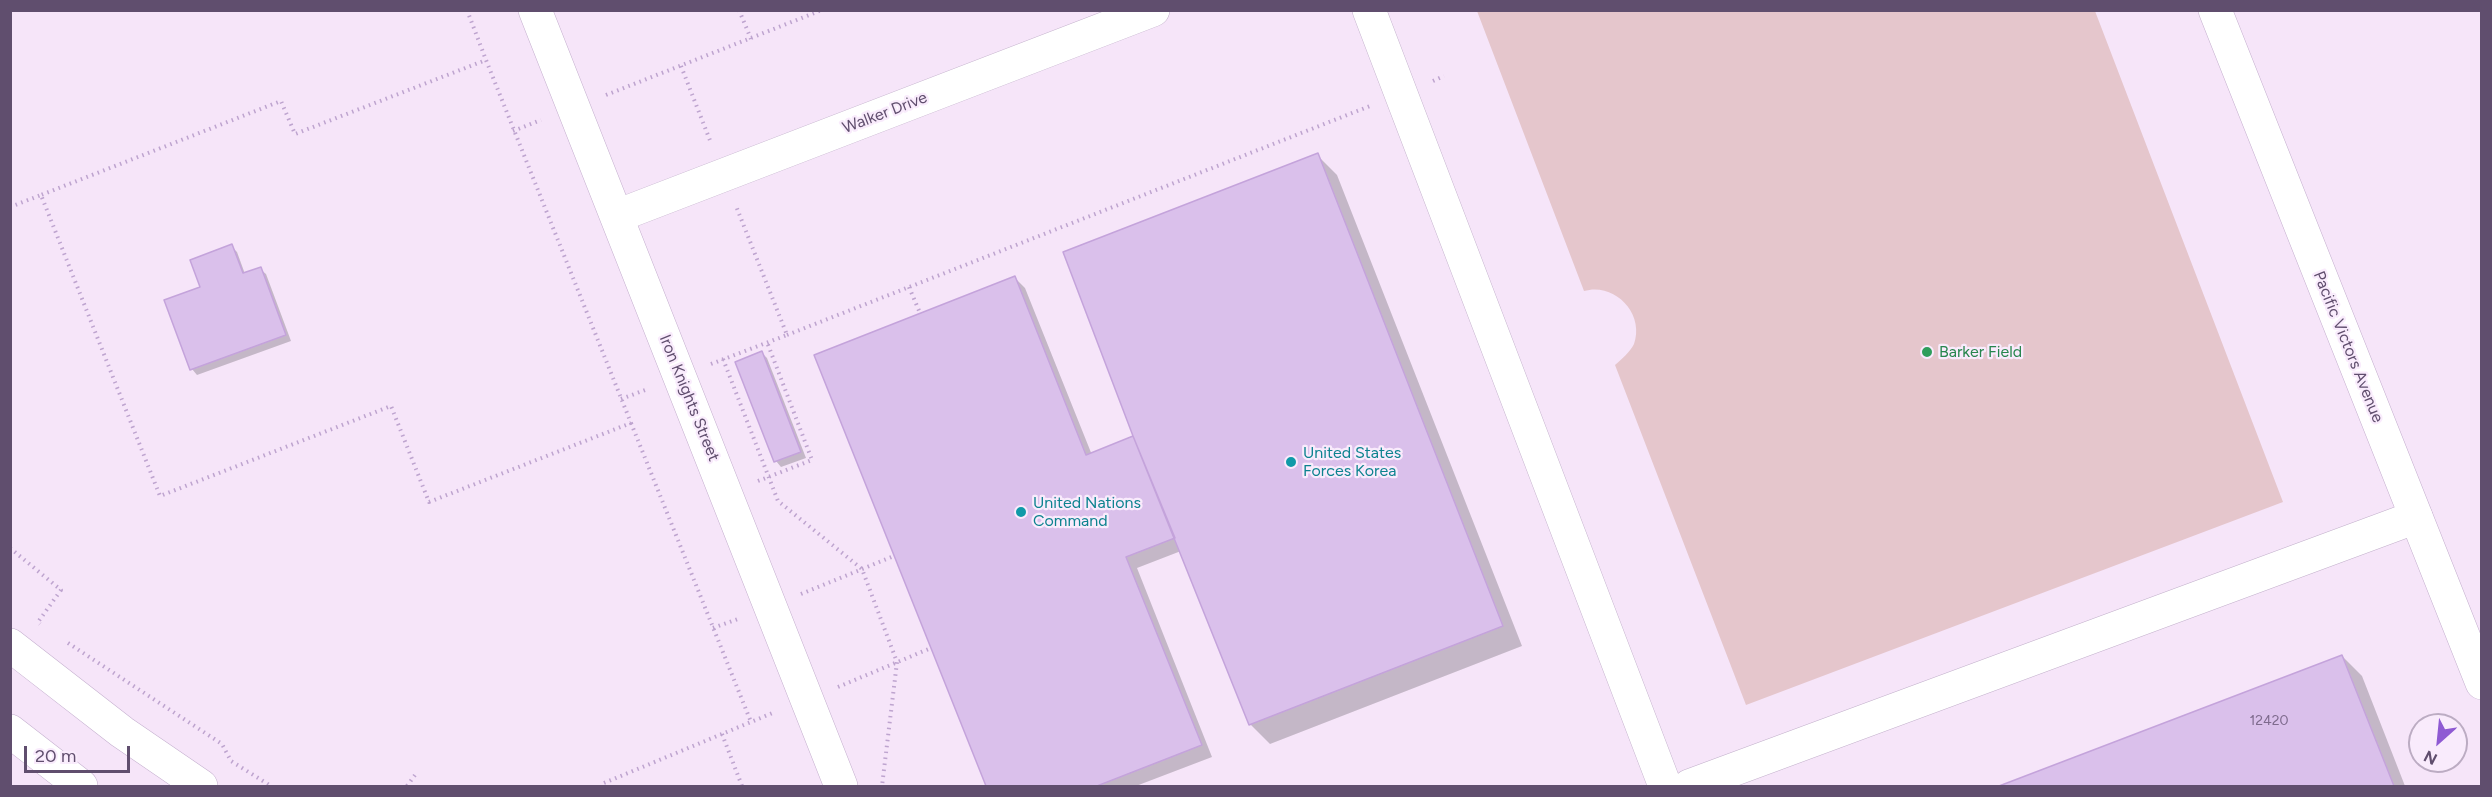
<!DOCTYPE html>
<html>
<head>
<meta charset="utf-8">
<style>
  body { margin:0 }
  #map { position:relative; width:2492px; height:797px; overflow:hidden; background:#f6e5f9; font-family:Figtree,sans-serif }
  canvas { display:block }
  .frame { position:absolute; inset:0; border:12px solid #604e6e; pointer-events:none }
  .north { position:absolute; left:2408px; top:713px; width:60px; height:60px; box-sizing:border-box; background:#f9ebfc; border:2px solid #bcacc3; border-radius:50%; rotate:207deg; font-size:16px; font-weight:700; line-height:24px; text-align:center; color:#604e6e }
  .north::after { content:''; display:block; margin:auto; width:21px; height:27px; background:#8f5ad3; clip-path:polygon(50% 0,100% 100%,50% 72%,0 100%) }
  .scale { position:absolute; left:24px; top:746px; width:106px; height:27px; box-sizing:border-box; border:3px solid #604e6e; border-top:0; padding-left:8px; font-size:18px; line-height:21px; white-space:nowrap; color:#604e6e; -webkit-text-stroke:4px #f9ebfc; paint-order:stroke }
</style>
</head>
<body>
<div id="map">
<canvas width="2492" height="797"></canvas>
<div class="frame"></div>
<div class="north">N</div>
<div class="scale">20 m</div>
</div>
<script>
const c = document.querySelector('canvas').getContext('2d');
c.lineJoin = 'round';
function fillPath(path, color) { c.fillStyle = color; c.fill(path, 'evenodd'); }
function trace(path, color, width, dash) { c.strokeStyle = color; c.lineWidth = width; c.lineCap = dash ? 'butt' : 'round'; c.setLineDash(dash || []); c.stroke(path); }
function label(font, color, halo, rows, align = 'center') {
  c.font = font + ' Figtree,sans-serif'; c.lineWidth = 4.5; c.setLineDash([]); c.textBaseline = 'middle'; c.strokeStyle = halo; c.fillStyle = color; for (const [text, x, y, turn = 0] of rows) {
    c.save(); c.translate(x, y); c.rotate((+turn || 0) * Math.PI / 180); c.textAlign = isNaN(turn) ? turn : align; if (halo) c.strokeText(text, 0, 0); c.fillText(text, 0, 0); c.restore();
  }
}
fillPath(new Path2D(`
  M1477 11H2095L2283 502 1746 705 1615 365C1622 359 1630 352 1634 344 1645 313 1614 282 1584 291Z`), '#e5c6cc');
fillPath(new Path2D(`
  M1317 155 1337 175 1522 646 1270 744 1250 724 1181 551 1137 568 1212 757 1136 786H987L816 356 1014 277 1025 288 1092 455 1135 437Z
  M231 246 237 252 245 274 260 269 266 274 291 341 197 375 192 369 166 301 202 288Z
  M762 353 767 358 806 458 781 467 776 461 737 363Z
  M2342 656 2362 676 2405 786H2003Z`), '#0003');
const building = new Path2D(`
  M1318 153 1503 626 1249 725 1133 436 1063 252Z
  M232 244 243 273 261 267 286 335 190 370 164 300 200 287 190 260Z
  M1015 276 1086 455 1133 436 1175 538 1126 557 1202 745 1097 786H986L814 355Z
  M762 351 801 452 774 462 735 362Z
  M2342 655 2394 786H1999Z`);
fillPath(building, '#dac0eb');
trace(building, '#c4a3db', 1.5);
const street = new Path2D(`
  M1369 10 1665 786
  M617 216 1153 10
  M1689 786 2416 517`);
const secondary = new Path2D(`
  M535 10 841 786
  M2215 10 2482 683
  M10 645 122 732 201 786
  M10 731 81 786`);
trace(street, '#c2b0cb', 34);
trace(secondary, '#c5b0cf', 34);
trace(new Path2D(`
  M467 10 486 60
  M739 10 751 39
  M681 66 711 143
  M1433 81 1444 76
  M606 95 822 10
  M513 131 541 120
  M10 207 41 195 160 496 391 406 429 502 631 423 486 60 295 134 281 101 41 195
  M909 287 920 313
  M787 335 1370 106
  M723 359 778 501 862 569 897 662 882 786
  M711 364 787 335 736 206
  M621 399 648 389
  M631 423 751 722
  M758 481 812 460 767 342
  M10 548 61 590 38 622 40 624
  M801 594 894 556
  M713 628 738 619
  M68 643 222 744 231 761 271 786
  M838 687 931 648
  M722 734 742 786
  M604 783 775 712
  M407 786 415 775`), '#bea4cf', 4, [1.5, 4.5]);
trace(street, '#fff', 33);
trace(secondary, '#fff', 33);
for (const [x, y, r, color] of [
  [1927,352,6,"#2e9e5b"],
  [1291,462,6,"#0f9aa8"],
  [1021,512,6,"#0f9aa8"]
]) { const dot = new Path2D(); dot.arc(x, y, r, 0, 2 * Math.PI); c.fillStyle = color; c.fill(dot); trace(dot, '#f9ebfc', 2); }
label('14px', '#7e6a8d', null, [
  ["12420",2269,721]
]);
label('16px', '#604e6e', '#f9ebfc', [
  ["Walker Drive",885,113,-21],
  ["Pacific Victors Avenue",2348,347,68],
  ["Iron Knights Street",689,398,68]
]);
label('16px', '#27864d', '#f9ebfc', [
  ["Barker Field",1939,352]
], 'left');
label('16px', '#0d838f', '#f9ebfc', [
  ["United States",1303,453],
  ["Forces Korea",1303,471],
  ["United Nations",1033,503],
  ["Command",1033,521]
], 'left');
</script>
</body>
</html>
